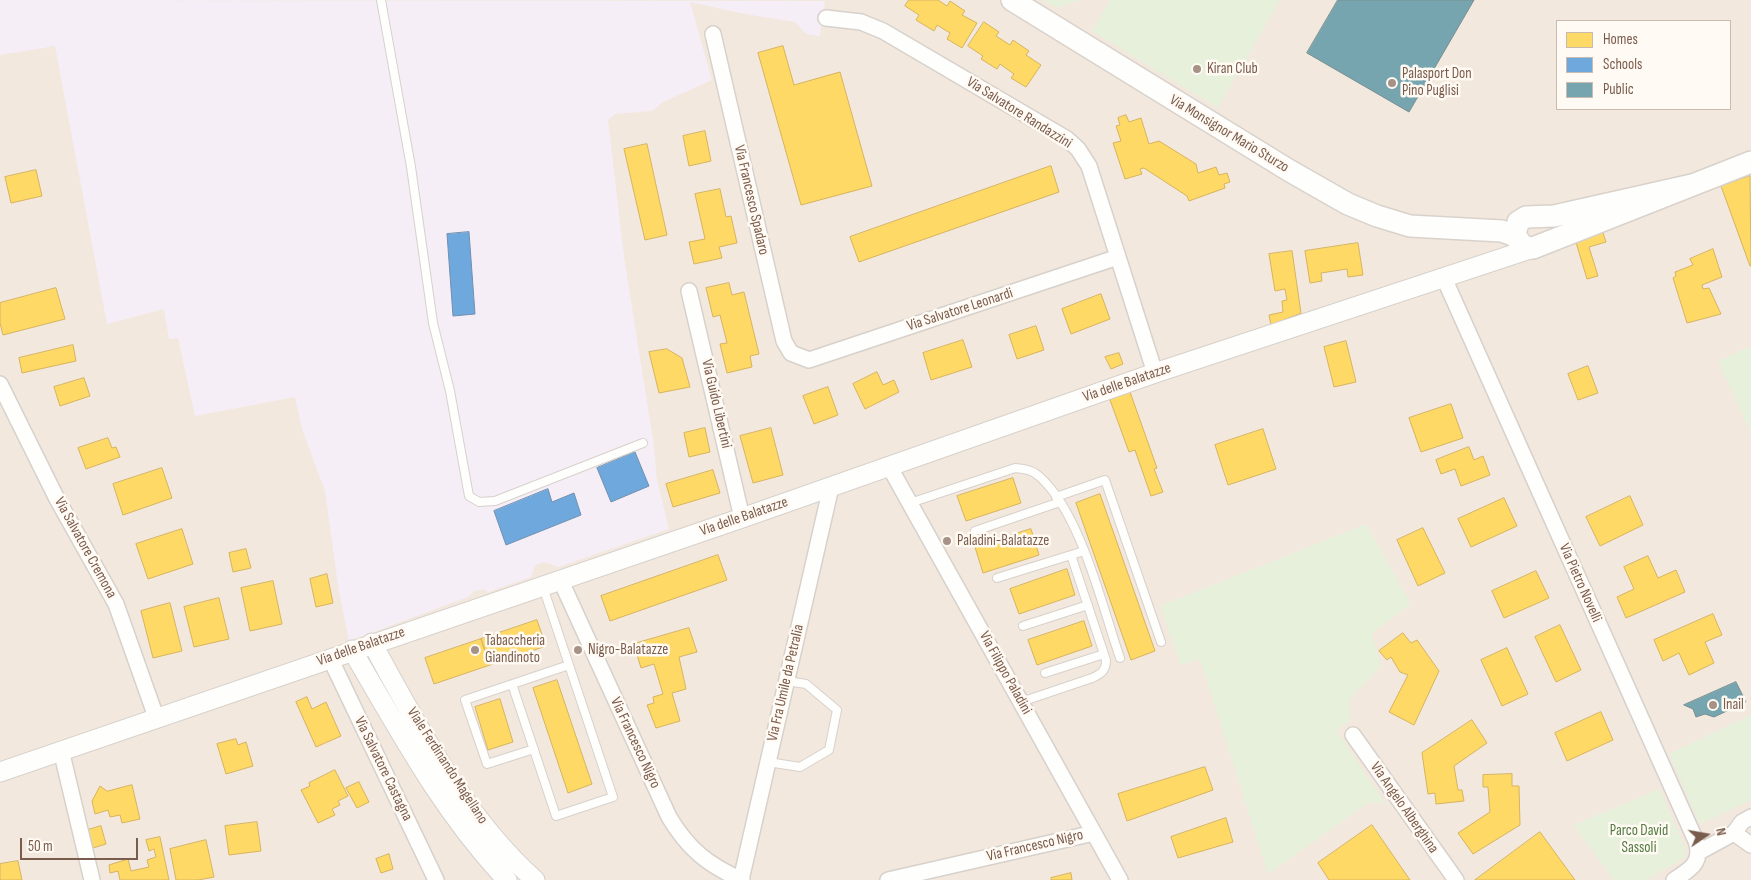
<!DOCTYPE html>
<html>
<head>
<meta charset="utf-8">
<style>
  body { margin:0 }
  #map { position:relative; width:1751px; height:880px; overflow:hidden; background:#f9f5f0; font-family:"Sofia Sans Condensed",sans-serif }
  canvas { display:block }
  .legend { position:absolute; left:1556px; top:20px; width:175px; height:90px; box-sizing:border-box; background:#fffaf3; border:1px solid #cabbb1; margin:0; padding:6px 9px; list-style:none; font-size:15px; color:#7a5c4d }
  .legend li { display:flex; align-items:center; gap:10px; height:25px }
  .legend b { width:25px; border:1px solid #cabbb1 }
  .north { position:absolute; left:1681px; top:810px; width:50px; height:50px; -webkit-text-stroke:4px #fffaf3; paint-order:stroke; rotate:78deg; font-size:14px; font-weight:700; line-height:20px; text-align:center; color:#7a5c4d }
  .north::after { content:''; display:block; margin:auto; width:18px; height:22px; background:#7a5c4d; clip-path:polygon(50% 0,100% 100%,50% 72%,0 100%) }
  .scale { position:absolute; left:20px; top:838px; width:118px; height:22px; box-sizing:border-box; border:2px solid #7a5c4d; border-top:0; padding-left:6px; font-size:15px; line-height:18px; white-space:nowrap; color:#7a5c4d; -webkit-text-stroke:4px #fffaf3; paint-order:stroke }
</style>
</head>
<body>
<div id="map">
<canvas width="1751" height="880"></canvas>
<ul class="legend">
<li><b style="height:14px;background:#ffd966"></b>Homes</li>
<li><b style="height:14px;background:#6fa8dc"></b>Schools</li>
<li><b style="height:14px;background:#76a5af"></b>Public</li>
</ul>
<div class="north">N</div>
<div class="scale">50 m</div>
</div>
<script>
const c = document.querySelector('canvas').getContext('2d');
c.lineJoin = 'round';
function fillPath(path, color) { c.fillStyle = color; c.fill(path, 'evenodd'); }
function trace(path, color, width, dash) { c.strokeStyle = color; c.lineWidth = width; c.lineCap = dash ? 'butt' : 'round'; c.setLineDash(dash || []); c.stroke(path); }
function label(font, color, halo, rows, align = 'center') {
  c.font = font + ' "Sofia Sans Condensed",sans-serif'; c.lineWidth = 5; c.setLineDash([]); c.textBaseline = 'middle'; c.strokeStyle = halo; c.fillStyle = color; for (const [text, x, y, turn = 0] of rows) {
    c.save(); c.translate(x, y); c.rotate((+turn || 0) * Math.PI / 180); c.textAlign = isNaN(turn) ? turn : align; if (halo) c.strokeText(text, 0, 0); c.fillText(text, 0, 0); c.restore();
  }
}
fillPath(new Path2D(`
  M0 0H1751V880H0ZM1557 21H1730V109H1557Z`), '#f2e8de');
fillPath(new Path2D(`
  M0 0 825 1 820 36 806 34 795 22 745 14 690 2 712 80 663 102 652 111 615 114 608 120 624 257 653 440 657 480 669 529 558 567 545 562 540 563 535 566 531 577 488 592 483 589 474 591 468 597 349 641 339 592 325 491 302 429 295 397 195 416 178 338 169 339 164 309 107 324 55 46 0 55Z`), '#f6eef6');
fillPath(new Path2D(`
  M1043 0H1079L1056 8Z
  M1108 0H1280L1218 108 1092 31 1110 1Z
  M1751 346V433L1718 361Z
  M1366 524 1411 604 1372 633 1381 666 1349 700 1351 720 1336 730 1387 806 1380 802 1368 803 1268 874 1200 659 1181 665 1160 606Z
  M1751 715V800L1700 824 1669 754Z
  M1660 789 1686 851 1685 857 1646 880H1614L1573 825Z`), '#e7f0db');
const homes = new Path2D(`
  M909 0H938L947 6 950 1 965 11 962 15 977 23 962 48 947 39 950 33 937 25 934 31 916 20 919 15 905 6Z
  M984 22 999 32 996 36 1010 45 1013 40 1029 51 1026 55 1041 65 1026 87 1011 78 1014 74 1000 64 997 69 981 59 983 56 968 46Z
  M783 46 794 85 840 72 872 186 801 205 758 53Z
  M1126 115 1129 122 1141 118 1149 144 1159 141 1196 164 1198 173 1216 167 1219 175 1227 173 1230 182 1224 184 1225 188 1189 201 1187 196 1144 168 1140 169 1142 174 1125 179 1113 143 1121 141 1116 126 1120 125 1118 118Z
  M705 131 711 161 689 166 683 136Z
  M647 144 667 235 645 240 624 149Z
  M1051 166 1059 192 859 262 850 237Z
  M36 170 42 196 11 203 5 177Z
  M1750 176 1751 266H1750L1721 186Z
  M720 189 726 217 731 216 737 243 719 247 722 258 694 264 689 242 705 239 695 194Z
  M1602 230 1606 242 1589 247 1598 276 1587 279 1575 239Z
  M1358 243 1363 275 1348 277 1347 269 1321 273 1322 281 1310 283 1305 251Z
  M1713 249 1722 277 1702 285 1703 289 1709 288 1721 314 1687 323 1673 278 1676 276 1675 272 1693 265 1690 259Z
  M1292 251 1301 313 1271 325 1269 315 1283 312 1282 301 1287 300 1285 289 1275 291 1269 254Z
  M729 283 732 295 744 292 759 354 750 356 752 367 727 373 720 344 727 343 720 315 713 317 706 288Z
  M56 288 65 319 3 335 0 323V303Z
  M1101 294 1110 319 1071 334 1062 309Z
  M1036 326 1044 350 1017 359 1009 335Z
  M963 340 972 367 931 380 923 353Z
  M1346 341 1356 382 1334 387 1324 347Z
  M73 345 76 361 22 373 19 358Z
  M667 349 682 358 690 387 659 393 649 352Z
  M1119 353 1123 364 1111 369 1105 357Z
  M1588 366 1598 393 1578 400 1568 374Z
  M877 372 883 385 894 380 899 392 865 409 853 384Z
  M84 378 90 396 60 406 54 387Z
  M828 387 838 415 814 424 803 396Z
  M1130 392 1157 468 1154 469 1163 492 1151 496 1135 450 1129 452 1110 400Z
  M1451 404 1463 438 1421 452 1409 418Z
  M705 428 710 452 689 457 684 433Z
  M771 428 783 475 753 483 740 436Z
  M1263 429 1276 469 1228 485 1215 445Z
  M108 438 112 448 116 447 120 457 86 469 78 448Z
  M1469 447 1474 460 1483 456 1490 475 1461 486 1455 469 1441 474 1436 460Z
  M162 468 172 498 123 515 113 484Z
  M713 470 720 493 673 507 666 484Z
  M1013 478 1021 503 966 521 957 496Z
  M1100 494 1155 651 1131 660 1076 503Z
  M1630 496 1643 525 1600 546 1586 517Z
  M1504 498 1517 526 1471 547 1458 519Z
  M1423 528 1445 573 1418 586 1397 540Z
  M182 529 193 564 148 579 136 544Z
  M1031 529 1039 555 983 573 975 547Z
  M246 549 251 568 233 572 229 553Z
  M718 555 727 580 610 621 601 596Z
  M1648 556 1658 578 1676 570 1685 592 1626 618 1617 597 1634 589 1624 567Z
  M1067 569 1075 595 1019 614 1010 589Z
  M1536 571 1549 598 1504 618 1492 591Z
  M327 574 333 603 316 607 310 579Z
  M273 581 282 624 250 631 241 588Z
  M219 598 229 639 194 647 184 607Z
  M170 603 182 651 153 658 141 611Z
  M1713 614 1722 635 1705 642 1714 663 1689 675 1679 653 1663 661 1654 640Z
  M537 620 546 646 490 665 481 639Z
  M1084 621 1092 646 1037 665 1028 640Z
  M1560 625 1581 670 1556 682 1535 637Z
  M689 628 697 652 679 657 686 689 672 693 680 721 656 728 647 705 654 703 653 697 663 694 654 664 641 668 634 644Z
  M1403 633 1411 643 1417 640 1439 671 1414 725 1389 712 1408 675 1400 672 1391 657 1387 660 1379 651Z
  M481 639 490 665 434 684 425 658Z
  M1507 648 1528 694 1502 706 1481 660Z
  M557 680 592 784 568 793 533 688Z
  M307 697 312 709 326 702 341 736 316 747 296 702Z
  M500 699 513 742 488 750 475 707Z
  M1601 712 1613 740 1567 761 1555 733Z
  M1472 720 1487 743 1454 766 1458 790H1462L1464 801 1436 804 1435 793 1428 794 1422 753Z
  M236 739 238 745 246 742 253 766 226 774 217 744Z
  M1205 767 1213 790 1127 821 1118 794Z
  M335 770 348 796 338 801 340 805 332 809 335 815 318 823 301 790 310 786 309 783Z
  M1512 774V786H1519L1520 825 1473 854 1458 833 1490 812 1488 787H1483V775Z
  M359 782 369 802 357 808 346 788Z
  M132 785 140 819 122 823 120 815 110 817 108 810 95 814 92 801 100 786 107 791Z
  M1226 818 1233 842 1178 858 1171 837Z
  M257 822 261 851 229 855 225 826Z
  M1372 825 1410 880H1329L1318 863Z
  M101 826 106 844 93 848 88 830Z
  M1540 832 1575 880H1475Z
  M160 837 169 880H120L118 871 110 873 109 865 128 859 131 871 149 867 147 860 156 857 154 849 149 851 146 840Z
  M206 840 214 877 198 880H176L170 849Z
  M389 854 393 869 381 873 376 859Z
  M18 861 22 880H0V864Z
  M1071 873 1072 880H1051V878Z`);
fillPath(homes, '#ffd966');
trace(homes, '#d7b45e', 1);
const schools = new Path2D(`
  M469 232 475 314 453 316 447 234Z
  M635 452 649 486 611 502 597 468Z
  M548 489 552 502 574 493 581 515 506 545 494 511Z`);
fillPath(schools, '#6fa8dc');
trace(schools, '#7291b1', 1);
const public = new Path2D(`
  M1338 0H1474L1409 112 1307 53Z
  M1736 682 1746 702 1714 717 1705 714 1696 717 1693 709 1684 705Z`);
fillPath(public, '#76a5af');
trace(public, '#778f92', 1);
const service = new Path2D(`
  M381 0 411 167 433 323 450 391 469 496 479 502 495 501 643 443
  M1056 497 1105 480 1161 642
  M910 503 1015 468C1025 469 1033 470 1040 477 1081 514 1102 606 1120 658
  M975 531 1060 502
  M997 578 1084 551
  M1023 626 1088 605
  M1045 673 1104 654
  M512 684 556 816 613 797 543 587
  M1021 702 1092 678C1101 674 1106 671 1106 660L1071 555
  M534 749 487 764 465 700 569 665
  M768 762 800 767 829 750 837 710 806 684 787 681`);
const minor = new Path2D(`
  M826 18 861 22 883 31 1067 139 1078 149 1089 166 1155 373
  M713 34 784 341 791 353 809 360 1118 257
  M1444 278 1696 841C1703 862 1691 869 1674 880
  M689 291 742 518
  M0 384 56 497 116 604 156 717
  M889 466 1120 880
  M560 579 669 817C688 849 708 865 742 880
  M330 658 436 880
  M1353 735 1456 880
  M61 750 92 880
  M1734 833 1742 822 1751 817
  M1699 852 1734 833 1751 845
  M741 880 831 487
  M888 880 1094 833`);
const tertiary = new Path2D(`
  M372 643C417 725 464 817 535 880
  M352 650C399 730 443 813 507 880
  M0 772 742 518 1155 373 1533 248`);
const secondary = new Path2D(`
  M1012 0 1290 171 1348 204 1377 216 1410 226 1502 231 1515 236
  M1692 185 1554 216 1526 217 1518 222 1515 236 1524 247 1533 248 1751 162`);
trace(service, '#d7d1cb', 10);
trace(minor, '#d7d1cb', 18);
trace(tertiary, '#d7d1cb', 21);
trace(secondary, '#d9d2cb', 24);
trace(service, '#fefefd', 8);
trace(minor, '#fefefd', 15);
trace(tertiary, '#fefefd', 19);
trace(secondary, '#fefefd', 21);
for (const [x, y, r, color] of [
  [1197,69,5,"#a69286"],
  [1392,83,5,"#a69286"],
  [947,541,5,"#a69286"],
  [475,650,5,"#a69286"],
  [578,650,5,"#a69286"],
  [1713,705,5,"#a69286"]
]) { const dot = new Path2D(); dot.arc(x, y, r, 0, 2 * Math.PI); c.fillStyle = color; c.fill(dot); trace(dot, '#fffaf3', 2); }
label('15px', '#7a5c4d', '#fffaf3', [
  ["Kiran Club",1207,69],
  ["Palasport Don",1402,74],
  ["Pino Puglisi",1402,91],
  ["Paladini-Balatazze",957,541],
  ["Tabaccheria",485,641],
  ["Giandinoto",485,658],
  ["Nigro-Balatazze",588,650],
  ["Inail",1723,705]
], 'left');
label('15px', '#7a5c4d', '#fffaf3', [
  ["Via Salvatore Randazzini",1019,113,32],
  ["Via Monsignor Mario Sturzo",1229,134,31],
  ["Via Francesco Spadaro",751,200,77],
  ["Via Salvatore Leonardi",960,310,-18],
  ["Via delle Balatazze",1127,383,-19],
  ["Via Guido Libertini",716,404,77],
  ["Via delle Balatazze",744,517,-19],
  ["Via Salvatore Cremona",85,548,61],
  ["Via Pietro Novelli",1580,583,66],
  ["Via delle Balatazze",361,647,-19],
  ["Via Filippo Paladini",1005,673,61],
  ["Via Fra Umile da Petralia",786,683,-77],
  ["Via Francesco Nigro",635,743,65],
  ["Viale Ferdinando Magellano",447,766,57],
  ["Via Salvatore Castagna",383,769,64],
  ["Via Angelo Alberghina",1404,808,55],
  ["Via Francesco Nigro",1035,846,-13]
]);
label('15px', '#537a41', '#fffaf3', [
  ["Parco David",1639,831],
  ["Sassoli",1639,848]
]);
</script>
</body>
</html>
